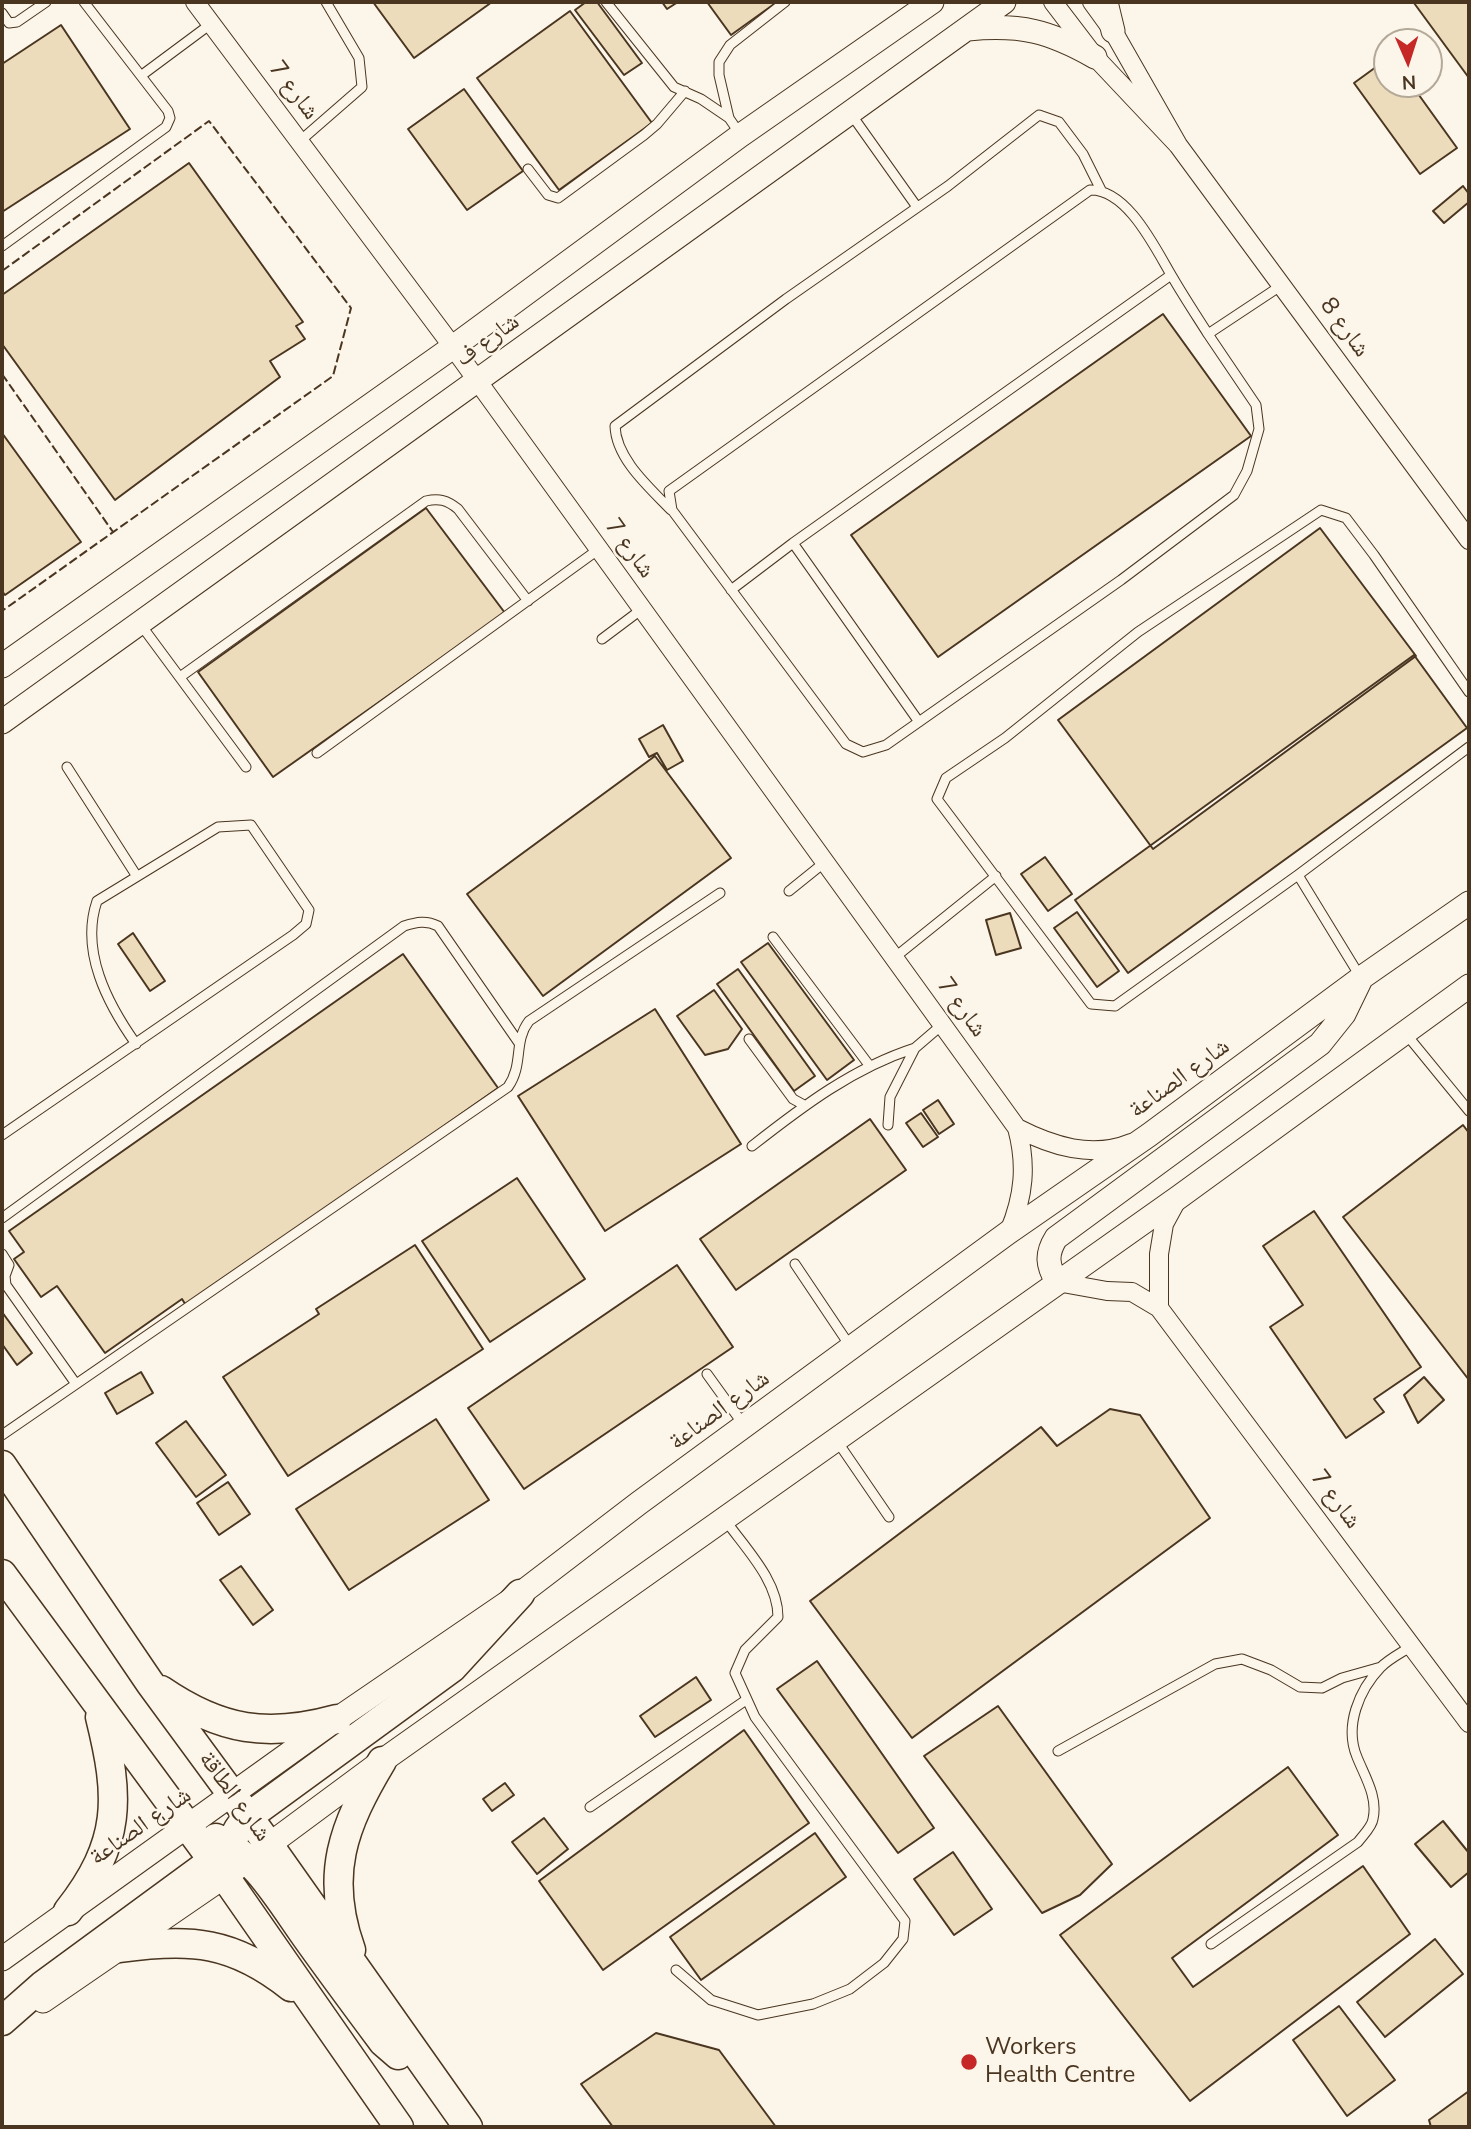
<!DOCTYPE html>
<html>
<head>
<meta charset="utf-8">
<style>
  body { margin:0 }
  #map { position:relative; width:1471px; height:2129px; overflow:hidden; background:#fbf6e9; font-family:"Nunito Sans",sans-serif }
  canvas { display:block }
  .frame { position:absolute; inset:0; border:4px solid #4a3520; pointer-events:none }
  .north { position:absolute; left:1373px; top:28px; width:70px; height:70px; box-sizing:border-box; background:#fbf6e9; border:2px solid #b4a999; border-radius:50%; rotate:177deg; font-size:19px; font-weight:700; line-height:28px; text-align:center; color:#4a3520 }
  .north::after { content:''; display:block; margin:auto; width:24px; height:32px; background:#c62828; clip-path:polygon(50% 0,100% 100%,50% 72%,0 100%) }
</style>
</head>
<body>
<div id="map">
<canvas width="1471" height="2129"></canvas>
<div class="frame"></div>
<div class="north">N</div>
</div>
<script>
const c = document.querySelector('canvas').getContext('2d');
c.lineJoin = 'round';
function fillPath(path, color) { c.fillStyle = color; c.fill(path, 'evenodd'); }
function trace(path, color, width, dash) { c.strokeStyle = color; c.lineWidth = width; c.lineCap = dash ? 'butt' : 'round'; c.setLineDash(dash || []); c.stroke(path); }
function label(font, color, halo, rows, align = 'center') {
  c.font = font + ' "Nunito Sans","Noto Naskh Arabic",sans-serif'; c.lineWidth = 5; c.setLineDash([]); c.textBaseline = 'middle'; c.strokeStyle = halo; c.fillStyle = color; for (const [text, x, y, turn = 0] of rows) {
    c.save(); c.translate(x, y); c.rotate((+turn || 0) * Math.PI / 180); c.textAlign = isNaN(turn) ? turn : align; if (halo) c.strokeText(text, 0, 0); c.fillText(text, 0, 0); c.restore();
  }
}
const building = new Path2D(`
  M373 2H492L414 58Z
  M586 2H597L642 63 624 75 575 10Z
  M662 2H678L667 9Z
  M707 2H777L731 35Z
  M1469 2V78L1414 3Z
  M570 11 652 123 559 190 477 78Z
  M61 25 130 129 2 212V64Z
  M1387 59V84H1411L1457 148 1420 174 1354 83Z
  M464 89 523 171 467 210 408 129Z
  M189 163 303 322 296 326 305 339 270 361 280 377 115 500 2 344V295Z
  M1463 186 1469 194V202L1444 223 1433 211Z
  M1163 314 1251 436 938 657 851 535Z
  M2 433 81 542 5 595 2 591Z
  M426 508 505 613 273 777 198 672Z
  M1320 528 1416 656 1153 849 1058 720Z
  M1414 655 1467 728 1128 973 1075 900Z
  M663 725 683 761 667 770 657 753 649 757 639 739Z
  M655 756 731 858 543 996 467 894Z
  M1045 857 1072 894 1048 911 1021 874Z
  M1077 912 1119 971 1097 987 1054 928Z
  M1010 913 1021 948 996 955 986 920Z
  M133 933 165 981 150 991 118 944Z
  M768 943 854 1060 827 1080 741 962Z
  M403 954 498 1088 187 1307 182 1299 105 1353 57 1286 41 1297 14 1259 24 1252 9 1231Z
  M738 969 815 1076 794 1091 717 984Z
  M714 990 742 1029 728 1049 705 1055 677 1016Z
  M655 1009 741 1144 605 1231 518 1096Z
  M938 1100 954 1124 939 1134 923 1110Z
  M921 1113 938 1137 923 1147 906 1123Z
  M870 1119 906 1170 736 1290 700 1239Z
  M1463 1125 1469 1133V1380L1343 1217Z
  M517 1178 585 1279 490 1342 422 1241Z
  M1314 1211 1421 1367 1374 1399 1384 1412 1346 1438 1270 1327 1303 1305 1263 1246Z
  M415 1245 483 1349 288 1476 223 1377 319 1314 316 1309Z
  M677 1265 733 1347 524 1489 468 1408Z
  M2 1312 32 1353 17 1365 2 1344Z
  M141 1372 153 1393 117 1414 105 1393Z
  M1424 1377 1444 1400 1418 1423 1404 1395Z
  M1110 1409 1140 1415 1210 1518 912 1738 810 1601 1041 1427 1057 1446Z
  M436 1419 489 1500 349 1590 296 1509Z
  M186 1421 226 1475 196 1497 156 1443Z
  M228 1482 250 1514 219 1535 197 1503Z
  M241 1566 273 1610 253 1625 220 1580Z
  M817 1661 934 1828 898 1853 777 1689Z
  M696 1677 711 1700 655 1737 640 1716Z
  M998 1706 1112 1864 1080 1895 1042 1913 924 1756Z
  M744 1730 809 1823 603 1970 539 1881Z
  M1288 1767 1338 1835 1172 1958 1193 1987 1363 1866 1410 1934 1190 2101 1060 1935Z
  M505 1783 514 1795 492 1811 483 1799Z
  M544 1818 568 1849 537 1874 512 1842Z
  M1443 1821 1469 1853V1872L1451 1887 1415 1844Z
  M815 1833 846 1877 701 1980 670 1937Z
  M953 1852 992 1909 954 1935 914 1879Z
  M1435 1939 1463 1974 1385 2037 1357 2002Z
  M1339 2006 1395 2080 1347 2116 1293 2040Z
  M656 2033 719 2050 776 2127H613L581 2084Z
  M1469 2091V2127H1431L1429 2120Z`);
fillPath(building, '#ecdcbc');
trace(building, '#4a3520', 2);
const service = new Path2D(`
  M606 2 674 87 701 99 729 118
  M2 13 9 23 17 22 46 2
  M142 75 212 23
  M851 114 917 207
  M740 134 729 118 719 75V62L730 45 785 2
  M300 141 362 87 359 58 326 2
  M528 169 548 195 558 198 644 135 657 124 685 91
  M2 246 166 127 170 118 168 111 84 2
  M1208 334C1196 315 1184 297 1173 278 1156 250 1128 189 1090 190L669 491 672 510 846 744 863 752 886 745 1121 580 1234 495 1247 471 1259 429 1256 405 1208 334 1282 285
  M671 510C650 488 616 459 615 426L786 299 948 186 1039 115 1059 122 1083 154 1101 190
  M731 590 793 543
  M141 625 246 767
  M602 639 642 609
  M180 677 426 501C439 498 447 500 458 509L528 601
  M1469 692 1374 555 1346 518 1321 510 1138 632 1005 738 946 778 937 799 1091 1004 1115 1006 1298 875 1469 747
  M919 722 793 543 1171 275
  M317 753 599 549
  M67 767 136 875
  M1298 875 1361 978
  M789 891 825 862
  M773 937 869 1065
  M894 958 996 876
  M1406 1034 1469 1111
  M749 1039 793 1099 804 1105
  M888 1125 890 1097 915 1048 943 1024
  M2 1135 293 935 306 924 309 910 251 825 218 827 97 901C80 951 107 1003 136 1044
  M752 1146C803 1106 853 1068 915 1048
  M2 1218 404 926C417 922 426 920 438 926L519 1043
  M2 1254 9 1265 5 1276 6 1285 76 1384
  M795 1264 850 1346
  M707 1374 743 1424
  M2 1435 508 1087C524 1064 513 1042 529 1021L720 893
  M837 1441 889 1517
  M1058 1751 1215 1664 1242 1659 1271 1670 1300 1687 1322 1688 1342 1678 1381 1667
  M590 1807 746 1700
  M1211 1944 1358 1842C1363 1835 1372 1827 1373 1819 1378 1797 1365 1777 1357 1757 1344 1726 1359 1690 1381 1667 1390 1658 1403 1652 1413 1645
  M676 1970 711 2000 758 2015 813 2004 850 1989 884 1963 903 1939 905 1921 755 1717 735 1673 745 1650 778 1617C778 1581 746 1549 726 1521`);
const minor = new Path2D(`
  M195 2 453 347 1017 1128C1027 1165 1024 1196 1009 1232
  M1053 2 1095 57 1178 145 1113 31 1092 2
  M1178 145 1469 540
  M1017 1128C1052 1146 1092 1159 1131 1143
  M1057 1282 1107 1291 1132 1292 1159 1308 1469 1723
  M1159 1308V1254L1164 1224 1177 1200`);
const tertiary = new Path2D(`
  M1106 2 1113 31
  M968 29C1021 24 1049 31 1095 57
  M2 666 453 347 741 135 932 2
  M2 722 1004 2
  M1057 1282C1047 1265 1046 1254 1056 1238L1320 1044 1344 1014 1360 981
  M2 1959 337 1719 520 1594 639 1503 1009 1232 1149 1135 1361 978 1469 903
  M43 2001 247 1861 382 1761 1179 1197 1469 986`);
const primary = new Path2D(`
  M2 1465 150 1683 269 1845 468 2127
  M2 1574 225 1877 399 2127
  M161 1690C221 1731 268 1738 337 1719
  M216 1838C253 1853 283 1905 306 1937 331 1972 357 2007 383 2042L398 2055
  M225 1877C228 1854 231 1833 248 1817L452 1668 520 1594
  M68 1911C122 1842 120 1798 100 1717
  M120 1948C191 1938 233 1941 291 1987
  M351 1950C324 1875 343 1826 382 1761
  M2 2021 43 1985 212 1861 222 1845`);
trace(service, '#4a3520', 11);
trace(minor, '#4a3520', 20);
trace(tertiary, '#4a3520', 25);
trace(primary, '#4a3520', 31);
trace(service, '#fbf6e9', 9);
trace(minor, '#fbf6e9', 18);
trace(tertiary, '#fbf6e9', 23);
trace(primary, '#fbf6e9', 28);
trace(new Path2D(`
  M2 271 209 121 351 308 333 376 2 611
  M2 374 113 532`), '#4a3520', 2, [9, 3.5]);
for (const [x, y, r, color] of [
  [969,2062,9,"#c62828"]
]) { const dot = new Path2D(); dot.arc(x, y, r, 0, 2 * Math.PI); c.fillStyle = color; c.fill(dot); trace(dot, '#fbf6e9', 2.5); }
label('24px', '#4a3520', '#fbf6e9', [
  ["شارع 7",293,91,53],
  ["شارع 8",1344,328,54],
  ["شارع ف",488,341,-36],
  ["شارع 7",629,549,54],
  ["شارع 7",961,1008,54],
  ["شارع الصناعة",1180,1079,-36],
  ["شارع الصناعة",720,1411,-36],
  ["شارع 7",1335,1500,53],
  ["شارع الطاقة",234,1797,54],
  ["شارع الصناعة",141,1827,-35]
]);
label('24px', '#4a3520', '#fbf6e9', [
  ["Workers",985,2048],
  ["Health Centre",985,2076]
], 'left');
</script>
</body>
</html>
